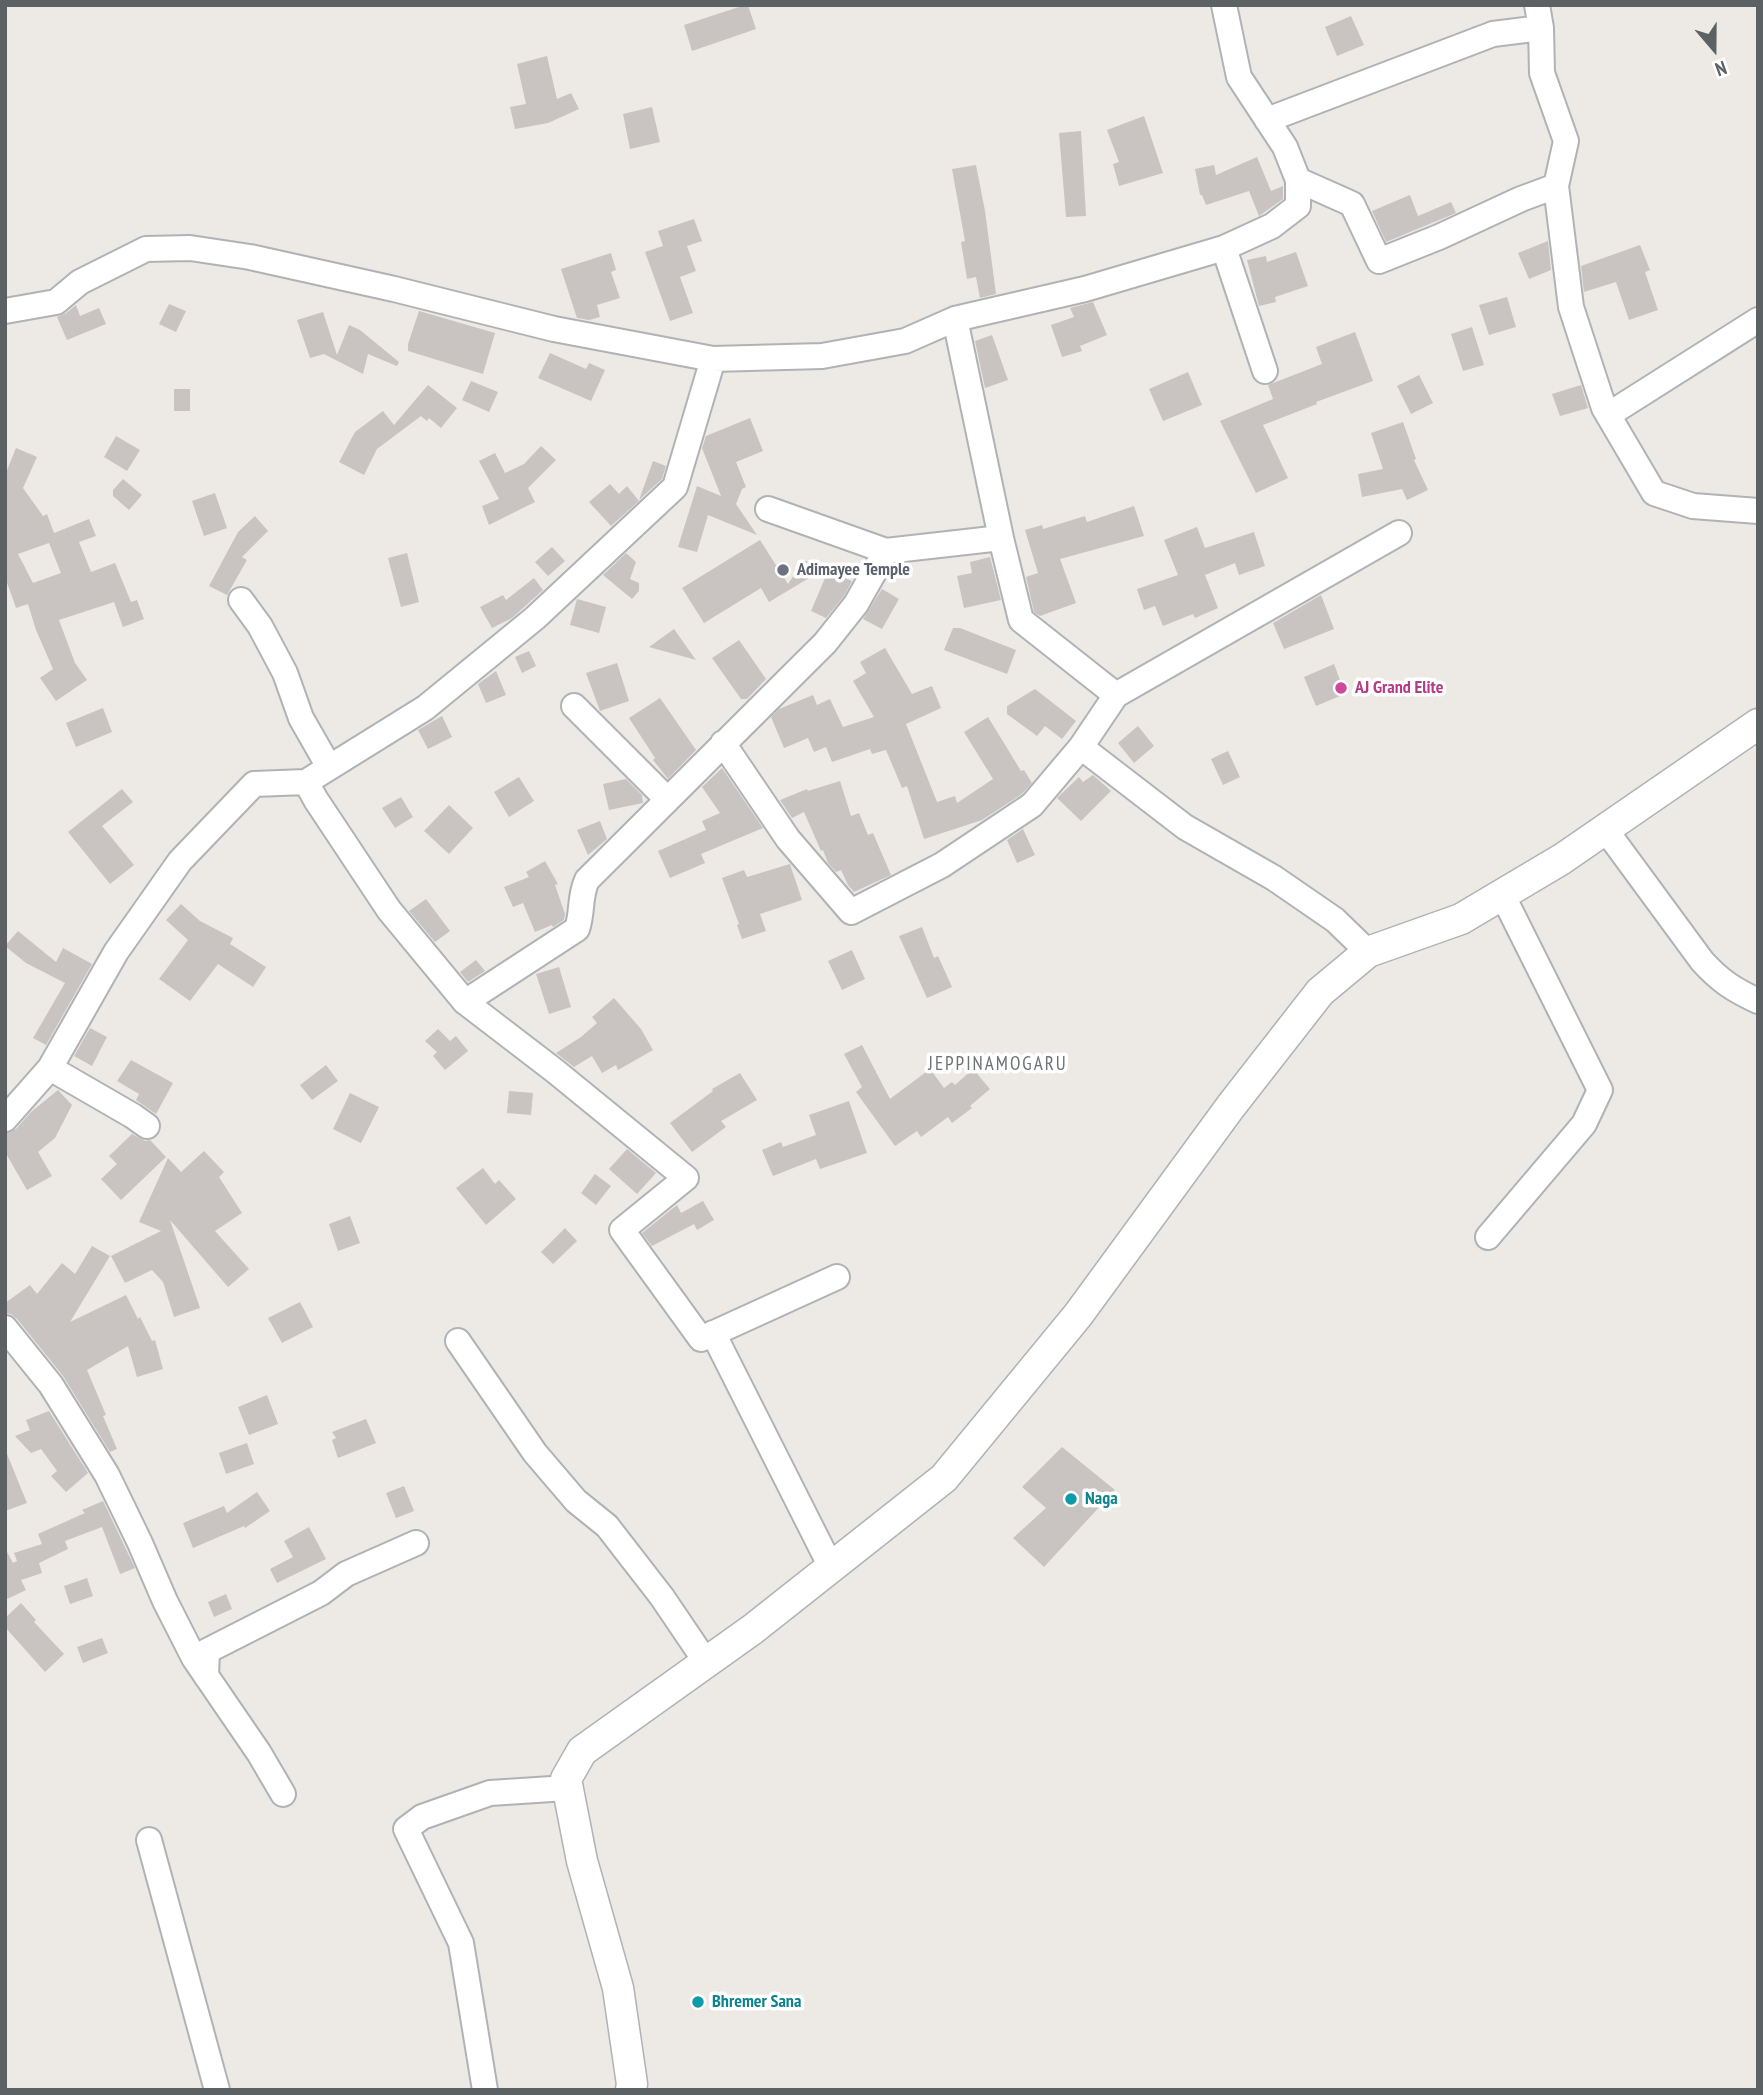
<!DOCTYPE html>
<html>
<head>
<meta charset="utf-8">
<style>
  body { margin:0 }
  #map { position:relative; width:1763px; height:2095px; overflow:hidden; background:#ede9e4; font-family:"PT Sans Narrow",sans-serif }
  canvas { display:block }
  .frame { position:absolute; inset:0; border:7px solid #5c6163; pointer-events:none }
  .north { position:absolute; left:1679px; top:14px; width:70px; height:70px; -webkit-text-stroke:5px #fff; paint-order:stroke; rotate:160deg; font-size:19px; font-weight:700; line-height:28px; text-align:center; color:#5c6163 }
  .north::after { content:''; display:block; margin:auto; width:24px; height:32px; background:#5c6163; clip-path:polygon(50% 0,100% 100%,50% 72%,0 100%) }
</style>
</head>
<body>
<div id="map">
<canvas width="1763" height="2095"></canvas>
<div class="frame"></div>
<div class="north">N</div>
</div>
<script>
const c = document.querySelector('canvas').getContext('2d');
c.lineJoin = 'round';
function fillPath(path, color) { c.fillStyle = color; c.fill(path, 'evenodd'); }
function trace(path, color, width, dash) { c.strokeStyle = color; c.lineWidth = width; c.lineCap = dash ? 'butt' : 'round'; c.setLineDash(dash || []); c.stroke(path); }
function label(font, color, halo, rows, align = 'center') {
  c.font = font + ' "PT Sans Narrow",sans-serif'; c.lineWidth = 7; c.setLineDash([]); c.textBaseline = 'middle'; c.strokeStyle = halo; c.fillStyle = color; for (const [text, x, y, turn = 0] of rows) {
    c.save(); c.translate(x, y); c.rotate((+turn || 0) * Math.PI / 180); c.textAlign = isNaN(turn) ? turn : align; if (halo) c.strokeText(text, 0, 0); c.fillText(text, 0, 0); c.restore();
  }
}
fillPath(new Path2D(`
  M745 5H748L756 29 692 51 684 25Z
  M1351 16 1364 45 1337 56 1325 27Z
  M547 56 557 99 571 93 579 109 548 123 515 129 510 107 526 104 517 64Z
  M652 107 660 142 630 149 623 114Z
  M1144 116 1163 173 1119 186 1113 164 1119 162 1107 130Z
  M1081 131 1086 216 1066 217 1059 133Z
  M1257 157 1271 191 1283 186V199L1259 216 1249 191 1206 205 1202 195H1200L1195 169 1214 165 1216 175Z
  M976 165 985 211 996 294 980 298 976 277 967 279 961 242 965 241 952 169Z
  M1410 195 1418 216 1451 202 1456 213 1386 242 1372 211Z
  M694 219 702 241 687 246 696 271 680 277 693 313 670 321 645 252 663 246 658 231Z
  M1548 241 1551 270 1529 279 1518 253Z
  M1640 245 1650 270 1645 272 1658 310 1629 320 1616 282 1584 292 1581 266Z
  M1296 252 1308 286 1275 297 1276 302 1259 306 1247 260 1266 256 1267 262Z
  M611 253 616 270 611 272 620 298 597 305 600 317 589 320 577 318 561 269Z
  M1507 297 1516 327 1489 335 1479 305Z
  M1093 302 1107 335 1080 346 1082 351 1062 357 1051 325 1074 317 1070 308Z
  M169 304 186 311 176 332 159 324Z
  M76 305 80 316 99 308 106 324 67 340 57 317 66 313Z
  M419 311 495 333 483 374 408 351V344Z
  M323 312 337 355 349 325 360 330 399 362 397 366 368 354 363 374 324 354 310 358 297 320Z
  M1472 327 1484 365 1463 371 1451 334Z
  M1355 332 1373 381 1316 402 1317 404 1263 425 1288 478 1256 493 1220 421 1273 399 1268 385 1322 364 1316 347Z
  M992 335 1008 380 985 388 975 341Z
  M550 353 586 369 589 363 605 370 591 401 538 378Z
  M1188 372 1202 405 1163 421 1149 389Z
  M1419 375 1433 403 1411 414 1397 386Z
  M471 381 498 392 489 412 462 400Z
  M428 385 457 408 441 428 429 418 427 421 421 416 377 449 364 475 339 462 355 432 383 411 394 425Z
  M1581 385 1588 408 1560 416 1552 394Z
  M174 389H190V411H174Z
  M750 418 763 451 736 462 746 487 742 489 736 504 757 535 708 515 697 552 678 547 697 486 721 496 702 448 706 436Z
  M1403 422 1416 459 1414 460 1428 490 1407 500 1402 489 1362 497 1358 474 1383 469 1371 433Z
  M116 436 140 450 127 471 104 457Z
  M541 446 556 460 528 488 535 502 489 525 482 506 499 499 479 461 495 453 505 473 524 464Z
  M16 448 37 457 23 488 43 516 47 514 54 533 89 519 96 536 79 542 91 572 115 563 131 602 137 600 144 619 123 627 114 602 59 620 75 663 87 680 56 701 40 678 53 669 36 630 28 604 16 608 5 577V475ZM49 543 61 573 33 583 18 554Z
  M653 461 666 466 662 479 639 500Z
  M123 479 142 495 129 510 113 496V490Z
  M610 484 619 494 627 486 639 501 611 526 589 502Z
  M215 493 227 528 204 536 192 501Z
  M1134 506 1144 536 1060 559 1076 603 1040 616 1034 612 1026 577 1038 573 1025 530 1042 525 1043 529 1085 516 1087 522Z
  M255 516 268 531 242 557 247 560 227 595 209 586 238 532Z
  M1197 527 1205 548 1254 532 1265 566 1239 575 1235 563 1205 575 1218 608 1195 618 1193 614 1163 626 1155 606 1144 610 1137 589 1178 575 1164 540Z
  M760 540 788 584 804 560 824 569 769 602 761 588 704 623 682 588Z
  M552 547 565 561 548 576 535 562Z
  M407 553 419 602 401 607 388 558Z
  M626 553 636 562 630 579 639 583V591L632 599 603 575Z
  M990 557 1001 600 964 608 957 576 972 573 970 562Z
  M828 571 852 581 844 596 826 618 811 611Z
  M534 578 543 590 512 618 492 628 480 607 503 595 506 600Z
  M882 589 899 599 882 629 863 619Z
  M1321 595 1334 629 1284 649 1273 623Z
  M577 599 606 607 599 633 570 625Z
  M953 628H960L1016 650 1007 674 944 650Z
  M674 629 696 660 649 647Z
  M739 640 766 679 747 699H741L712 658Z
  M885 648 912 694 932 686 941 708 906 724 937 802 955 796 957 803 993 779 964 732 988 717 1021 771 1024 770 1032 783 1022 794 982 820 924 839 907 786 902 788 886 750 872 754 870 749 832 762 826 747 814 752 808 738 784 748 771 717 779 709 813 695 817 705 830 699 843 727 874 717 853 681 866 673 860 662Z
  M529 651 536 666 522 673 515 657Z
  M617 663 629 701 600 711 586 673Z
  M1334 664 1345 694 1316 706 1304 677Z
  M496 671 506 695 486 703 478 684Z
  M1035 689 1076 721 1062 739 1045 726 1037 736 1007 714V706Z
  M660 698 696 750 668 779 653 760 655 758 629 718Z
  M103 708 112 732 76 747 66 723Z
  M442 716 452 737 428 749 418 730Z
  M1138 726 1154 746 1134 763 1118 743Z
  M1228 751 1240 777 1223 785 1211 759Z
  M722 768 763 828 701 854 705 863 670 878 658 851 706 830 702 821 720 813 702 787Z
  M1093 775 1111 791 1081 821 1057 798 1079 777 1083 782Z
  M519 777 534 801 509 817 494 792Z
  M626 779 642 795 643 803 609 810 603 784Z
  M840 781 851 816 859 813 868 835 873 833 891 875 854 892 848 885 841 870 836 872 828 863 823 850 821 851 804 812 792 818 780 800 807 789 808 791Z
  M122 789 133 802 102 826 134 865 110 884 68 832Z
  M401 797 413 817 395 828 382 808Z
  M449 805 473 828 449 854 424 831Z
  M600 821 607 839 588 855 577 830Z
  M1023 829 1035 855 1017 863 1007 840Z
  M545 861 558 884 555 885 565 914 564 920 553 927 552 925 535 932 523 903 513 907 504 887 529 877 526 872Z
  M790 864 802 900 760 914 766 931 742 939 737 925 739 924 722 878 744 870 747 877Z
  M426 899 450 931 435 942 409 911Z
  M181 904 200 921 233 938 230 944 266 967 253 987 218 964 190 1001 159 979 188 940 166 920Z
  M922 927 934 958 938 956 952 987 927 998 899 936Z
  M18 931 56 962 63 948 92 964 46 1045 33 1038 65 983 26 963 5 946Z
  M852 950 865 979 842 990 828 961Z
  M476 960 485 971 468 982 460 972Z
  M559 967 571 1007 549 1014 536 974Z
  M614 998 641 1029 653 1050 618 1070 616 1065 602 1073 592 1056 574 1067 556 1053 581 1037 597 1023 592 1017Z
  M90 1028 107 1037 92 1066 74 1056Z
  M438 1029 450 1041 456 1036 468 1051 445 1070 433 1056 437 1052 425 1041Z
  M862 1045 890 1099 930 1069 944 1088 952 1082 955 1085 973 1069 990 1089 970 1106 972 1108 952 1123 948 1117 921 1137 917 1131 895 1146 856 1092 862 1087 844 1054Z
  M131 1060 173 1083 156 1114 136 1100 139 1094 117 1081Z
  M326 1065 338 1081 312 1100 300 1085Z
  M740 1073 757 1100 721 1121 726 1127 692 1152 670 1123 713 1091 712 1089Z
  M58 1090 72 1105 55 1138 38 1152 52 1176 27 1190 5 1152V1133L16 1129 31 1112Z
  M509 1091 533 1093 531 1115 507 1113Z
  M350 1093 379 1107 361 1143 333 1129Z
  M849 1101 867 1153 820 1169 816 1159 773 1176 762 1150 781 1142 783 1147 816 1135 809 1115Z
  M132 1134 145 1141 150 1140 166 1157 121 1200 101 1179 117 1164 109 1156Z
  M627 1149 656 1173 637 1194 609 1169Z
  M204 1151 224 1172 219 1177 242 1213 215 1231 249 1269 228 1287 170 1220 200 1308 174 1317 163 1282 152 1270 125 1283 111 1256 161 1231 139 1222 168 1158 181 1172Z
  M483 1168 495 1184 499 1180 516 1199 486 1225 456 1188Z
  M595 1174 611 1186 596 1205 581 1193Z
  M703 1201 714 1220 697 1230 694 1224 652 1246 642 1233 677 1205 681 1213Z
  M350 1216 360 1243 338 1251 329 1224Z
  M565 1228 577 1241 553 1264 541 1252Z
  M92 1246 110 1256 70 1322 126 1295 138 1319 140 1317 152 1341 155 1340 163 1369 137 1377 128 1346 87 1370 106 1415 103 1416 117 1449 110 1452 63 1376 17 1319 11 1314 5 1313V1303L30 1285 37 1294 62 1263 75 1274Z
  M300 1302 313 1327 282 1343 268 1318Z
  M267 1395 278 1424 249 1435 238 1407Z
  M49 1411 88 1473 66 1492 51 1476 57 1471 41 1449 31 1453 15 1436 30 1430 26 1420Z
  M366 1419 376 1443 338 1458 332 1440 336 1438 332 1432Z
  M247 1443 254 1464 226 1474 219 1453Z
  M1062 1447 1115 1490 1044 1567 1013 1538 1046 1508 1022 1487Z
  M5 1449 27 1503 5 1511Z
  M404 1486 414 1511 396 1518 386 1493Z
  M257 1492 270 1511 245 1528 244 1526 193 1548 183 1523 224 1506 227 1513Z
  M103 1501 135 1568 120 1574 102 1527 65 1541 68 1549 39 1563 42 1573 21 1580 26 1590 5 1600V1548L13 1563 17 1561 14 1553 42 1544 38 1534 85 1513 82 1510Z
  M309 1527 326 1559 277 1583 270 1569 293 1557 284 1541Z
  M87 1578 93 1596 70 1604 64 1586Z
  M226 1594 232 1609 214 1617 208 1602Z
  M21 1603 36 1620 34 1622 64 1654 45 1672 5 1627V1618Z
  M102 1638 108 1653 83 1663 77 1647Z`), '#c9c4c1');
const minor = new Path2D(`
  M1537 5 1541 28 1542 73 1566 141 1556 186 1571 307 1604 408 1654 493 1693 506 1758 511
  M1267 120 1493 34 1541 28
  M1298 180 1352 204 1379 261 1439 237 1521 199 1556 186
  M1224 248 1265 371
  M5 311 56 302 80 282 146 249 190 248 250 257 394 289 554 329 713 359 822 356 905 341 955 319 1085 289 1224 248 1272 226 1298 206V180L1285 147 1239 77 1224 5
  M955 319 1001 538 1021 620 1116 695
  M1608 415 1758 320
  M768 509 886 551 1001 538
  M241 600 260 626 285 673 301 718 329 767
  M574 706 667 799
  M723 743 788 839 851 912 942 865 1032 805 1081 747 1116 695 1399 533
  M1081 747 1185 827 1274 878 1335 920 1368 952
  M306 782 316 800 389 910 465 1002 555 1071 686 1178 622 1230 701 1339 837 1277
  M1605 829 1702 961C1720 981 1734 990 1758 1001
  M465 1002 577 929C583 912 579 897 587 880L825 643 856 604 886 551
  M50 1068 133 1116 147 1126
  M5 1119 50 1068 116 952 180 861 254 784 306 782 425 708 535 618 675 487 713 359
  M1488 1237 1584 1124 1600 1090 1502 894
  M5 1328 51 1385 107 1475 140 1543 165 1601 194 1658 259 1753 283 1794
  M713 1333 831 1567
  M458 1341 535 1453 576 1501 607 1526 662 1597 706 1662
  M206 1676 207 1651 321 1593 346 1574 416 1543
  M149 1840 217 2090
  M485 2090 461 1943 406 1829 422 1817 490 1793 567 1788`);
const tertiary = new Path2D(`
  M631 2090 632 2084 618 1988 582 1861 566 1779 582 1751 753 1629 944 1478 1078 1315 1231 1106 1320 992 1368 952 1461 919 1562 859 1758 724`);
trace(minor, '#b0b3b5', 28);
trace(tertiary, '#b0b3b5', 33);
trace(minor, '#fff', 24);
trace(tertiary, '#fff', 30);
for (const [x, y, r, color] of [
  [783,570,7,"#6b7280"],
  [1341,688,7,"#d1479c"],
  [1071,1499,7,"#0f9aa8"],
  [698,2002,7,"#0f9aa8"]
]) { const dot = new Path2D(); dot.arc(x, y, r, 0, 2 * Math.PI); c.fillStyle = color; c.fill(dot); trace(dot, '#fff', 2.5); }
label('bold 18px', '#5b616d', '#fff', [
  ["Adimayee Temple",797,570]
], 'left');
label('bold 18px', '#b23c85', '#fff', [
  ["AJ Grand Elite",1355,688]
], 'left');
label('bold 18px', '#0d838f', '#fff', [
  ["Naga",1085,1499],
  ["Bhremer Sana",712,2002]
], 'left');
c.letterSpacing = '2px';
label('19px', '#6d7375', '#fff', [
  ["JEPPINAMOGARU",998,1065]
]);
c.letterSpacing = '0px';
</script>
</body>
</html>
